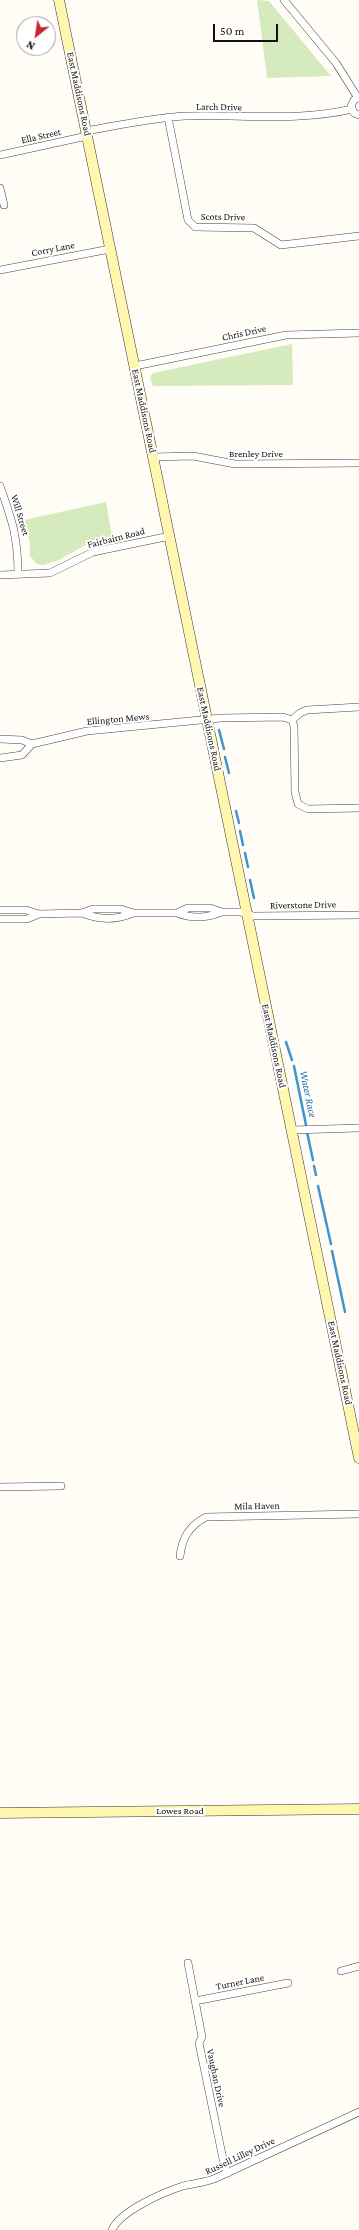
<!DOCTYPE html>
<html>
<head>
<meta charset="utf-8">
<style>
  body { margin:0 }
  #map { position:relative; width:359px; height:2230px; overflow:hidden; background:#fffdf5; font-family:"Crimson Pro",serif }
  canvas { display:block }
  .north { position:absolute; left:16px; top:16px; width:40px; height:40px; box-sizing:border-box; background:#fff; border:1px solid #a0a0a0; border-radius:50%; rotate:210deg; font-size:11px; font-weight:700; line-height:16px; text-align:center; color:#111 }
  .north::after { content:''; display:block; margin:auto; width:14px; height:18px; background:#c4262e; clip-path:polygon(50% 0,100% 100%,50% 72%,0 100%) }
  .scale { position:absolute; left:213px; top:24px; width:65px; height:18px; box-sizing:border-box; border:2px solid #111; border-top:0; padding-left:5px; font-size:12px; line-height:14px; white-space:nowrap; color:#111; -webkit-text-stroke:3px #fff; paint-order:stroke }
</style>
</head>
<body>
<div id="map">
<canvas width="359" height="2230"></canvas>
<div class="north">N</div>
<div class="scale">50 m</div>
</div>
<script>
const c = document.querySelector('canvas').getContext('2d');
c.lineJoin = 'round';
function fillPath(path, color) { c.fillStyle = color; c.fill(path, 'evenodd'); }
function trace(path, color, width, dash) { c.strokeStyle = color; c.lineWidth = width; c.lineCap = dash ? 'butt' : 'round'; c.setLineDash(dash || []); c.stroke(path); }
function label(font, color, halo, rows, align = 'center') {
  c.font = font + ' "Crimson Pro",serif'; c.lineWidth = 4; c.setLineDash([]); c.textBaseline = 'middle'; c.strokeStyle = halo; c.fillStyle = color; for (const [text, x, y, turn = 0] of rows) {
    c.save(); c.translate(x, y); c.rotate((+turn || 0) * Math.PI / 180); c.textAlign = isNaN(turn) ? turn : align; if (halo) c.strokeText(text, 0, 0); c.fillText(text, 0, 0); c.restore();
  }
}
fillPath(new Path2D(`
  M257 0 269 1 331 76 267 78Z
  M292 344 293 385 153 386 150 378 153 373Z
  M106 502 112 537 91 542 57 561 43 565 37 564 30 556V544L24 520Z`), '#d5ebbd');
trace(new Path2D(`
  M219 730 224 749
  M225 757 229 773
  M236 811 239 823
  M240 831 243 845
  M245 853 248 867
  M250 880 254 898
  M286 1042 292 1060
  M294 1066 306 1125
  M307 1132 313 1160
  M314 1166 316 1175
  M318 1186 331 1244
  M332 1251 345 1312`), '#3f96cf', 2.5);
const street = new Path2D(`
  M284 0 336 63 358 98
  M359 98 354 100 351 106 354 113 359 115
  M168 117 188 220 195 227 254 228 281 245 359 236
  M86 131C119 125 152 118 185 116 241 114 297 122 352 109
  M0 155 87 136
  M0 188 4 205
  M0 270 110 249
  M135 366 286 335 359 333
  M153 457 193 456 235 464 359 463
  M0 486C12 520 18 537 18 574
  M0 575 50 573 93 552 170 536
  M292 720 294 726 295 792 298 804 308 809 359 808
  M292 720 300 713 307 710 359 707
  M0 739 22 740 32 744 87 731 221 718 283 717 292 720
  M0 758 22 755 32 744
  M0 910H26L39 914 82 913 93 909H121L133 913H177L188 908H210L222 912H240L254 916 359 915
  M82 913C99 920 117 920 133 913
  M177 913C192 919 207 918 222 912
  M0 919H27L39 914
  M292 1130 359 1128
  M0 1487 61 1486
  M180 1556C182 1538 189 1526 206 1517L359 1514
  M188 1963 202 2037 199 2043 224 2164 228 2173
  M341 1971 359 1966
  M195 2001 288 1983
  M112 2230C120 2211 164 2192 183 2186 194 2183 205 2183 216 2178L359 2112`);
const secondary = new Path2D(`
  M59 0 359 1458
  M0 1813 359 1809`);
trace(street, '#444', 8);
trace(secondary, '#333', 11);
trace(street, '#fff', 7);
trace(secondary, '#fff6b0', 10);
label('10px', '#111', '#fff', [
  ["East Maddisons Road",79,94,78],
  ["Larch Drive",219,107,1],
  ["Ella Street",41,136,-13],
  ["Scots Drive",223,217,1],
  ["Corry Lane",53,249,-11],
  ["Chris Drive",244,333,-12],
  ["East Maddisons Road",144,411,78],
  ["Brenley Drive",256,454],
  ["Will Street",20,515,73],
  ["Fairbairn Road",116,538,-14],
  ["Ellington Mews",118,719,-5],
  ["East Maddisons Road",209,729,78],
  ["Riverstone Drive",303,905,-1],
  ["East Maddisons Road",274,1046,78],
  ["East Maddisons Road",340,1363,78],
  ["Mila Haven",257,1506,-1],
  ["Lowes Road",180,1811],
  ["Turner Lane",240,1982,-11],
  ["Vaughan Drive",216,2078,78],
  ["Russell Lilley Drive",240,2156,-25]
]);
label('italic 11px', '#1768a6', '#fff', [
  ["Water Race",308,1094,78]
]);
</script>
</body>
</html>
